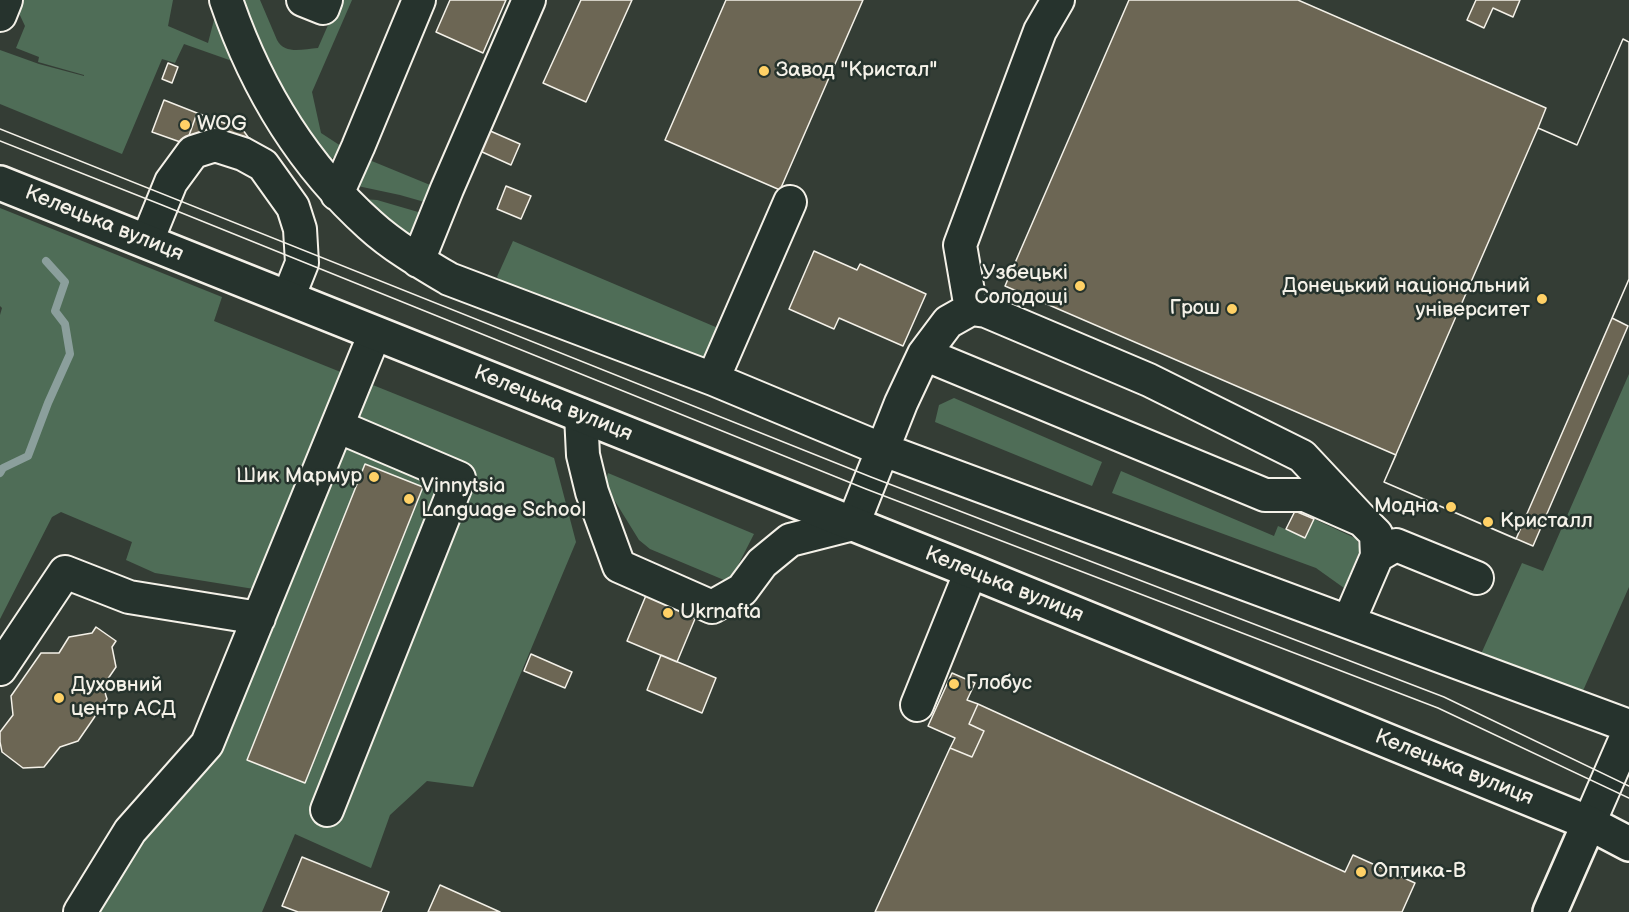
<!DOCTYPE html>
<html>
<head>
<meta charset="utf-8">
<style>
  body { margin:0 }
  canvas { display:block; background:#343d35 }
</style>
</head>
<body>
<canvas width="1629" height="912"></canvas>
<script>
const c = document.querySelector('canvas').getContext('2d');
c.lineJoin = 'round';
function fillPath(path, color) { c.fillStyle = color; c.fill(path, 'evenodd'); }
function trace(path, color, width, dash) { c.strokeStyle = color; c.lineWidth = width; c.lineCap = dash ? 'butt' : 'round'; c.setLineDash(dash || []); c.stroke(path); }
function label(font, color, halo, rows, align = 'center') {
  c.font = font + ' "Balsamiq Sans",sans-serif'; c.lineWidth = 5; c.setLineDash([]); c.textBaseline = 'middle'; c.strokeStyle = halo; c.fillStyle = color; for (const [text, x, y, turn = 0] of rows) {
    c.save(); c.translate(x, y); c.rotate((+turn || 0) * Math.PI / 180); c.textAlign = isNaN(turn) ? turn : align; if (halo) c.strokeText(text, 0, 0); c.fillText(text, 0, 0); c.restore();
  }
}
fillPath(new Path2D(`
  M18 0H173L168 26 208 43 214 20 217 22 235 62 184 44 175 63 162 59 122 154 0 104V50L39 64 84 76V75L38 62 39 57 16 48 25 26 17 9Z
  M241 0H260L277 40C285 55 303 49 318 48L339 0H352L312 92 321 133 344 148 326 164 292 121Z
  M362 157 435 187 428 203 400 195 353 185Z
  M363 199 377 200 425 214 417 234 410 238 388 223Z
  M0 208 222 297 214 321 554 458 576 542 473 787 427 781 390 815 371 868 295 834 262 912H89L134 834 218 743 254 589 155 573 126 560 132 542 61 512 52 517 0 619V315L2 308 0 306Z
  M513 241 725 331 712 362 508 286 497 277Z
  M1629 374V587L1582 693 1481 654 1522 563 1543 571Z
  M954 398 1102 462 1092 486 935 422 939 405Z
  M1121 471 1274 536 1278 526 1305 538 1314 519 1357 539 1360 550 1344 588 1316 568 1112 493Z
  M608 473 754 534 733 575 724 580 650 549 639 540 605 485Z`), '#4f6d57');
trace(new Path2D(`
  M0 473 3 468 28 456 48 403 70 354 65 324 55 311 65 282 46 261`), '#8b9f9c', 8);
const building = new Path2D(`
  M450 0H506L483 53 436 32Z
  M581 0H632L586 102 543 83Z
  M726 0H863L780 190 665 140Z
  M1129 0H1298L1546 108 1538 128 1577 145 1623 39 1629 42V279L1612 318 1628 326 1533 546 1384 482 1396 455 1005 286Z
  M1476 0H1520L1513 17 1493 8 1484 28 1467 20Z
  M1623 39 1629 42V279L1516 539 1384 482 1538 128 1577 145Z
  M168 63 178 67 172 83 162 79Z
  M164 100 197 113 186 144 152 132Z
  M197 113 243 130 253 144H186Z
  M488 130 520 144 511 165 480 151Z
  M506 186 531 196 521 219 497 209Z
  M814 251 857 270 860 264 926 294 903 346 839 318 834 329 789 309Z
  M365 464 423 487 305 783 247 760Z
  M1295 511 1314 519 1305 538 1286 529Z
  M657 569 707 590 677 662 627 641Z
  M96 627 116 641 112 647 116 667 103 686 107 699 78 741 60 747 44 767 23 768 2 752 0 742V732L13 715 11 696 41 653H59L69 637 92 633Z
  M531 654 572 672 565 688 524 671Z
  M661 655 716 678 702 713 647 690Z
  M952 673 975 683 967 700 978 704 969 724 984 731 972 757 950 748 955 738 928 726Z
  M978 704 1345 872 1353 855 1415 883 1402 912H875L950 748 972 757 984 731 969 724Z
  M302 857 389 892 381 912H298L282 906Z
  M440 885 500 912H428Z`);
fillPath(building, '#6c6654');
trace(building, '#f4f1e8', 1.5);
const minor = new Path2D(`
  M226 0C255 85 302 164 370 225 393 246 422 263 449 279L713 379 881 449 1629 726
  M303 0 323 8 326 0
  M0 15 6 0
  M337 194 358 147 419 0
  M147 241 171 182 193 152 215 145 243 154 263 165 293 207 300 229 302 263 288 298
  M418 261 447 189 529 0
  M971 309 960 245 1040 31 1058 0
  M924 354 1265 495H1305L1362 520 1376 534 1377 556 1349 621
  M713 379 790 202
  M581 415 583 455 592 492 619 566 712 607 742 590 762 563 790 540 853 524 901 403 924 354 948 322 971 309 986 311 1149 380 1302 456 1362 520
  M1377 556 1396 545 1477 578
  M0 669 65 572 129 597 259 618
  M917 705 971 571
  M327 810 459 478 337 426
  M1589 823 1629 731
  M80 912 130 831 207 744 375 333`);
const major = new Path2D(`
  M0 183 971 571 1589 823 1629 844
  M1550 912 1589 823`);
trace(minor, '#f4f1e8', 36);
trace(major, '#f4f1e8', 38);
trace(minor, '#26332d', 32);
trace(major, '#26332d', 33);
trace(new Path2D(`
  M0 129 871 477 1444 697 1629 786
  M0 141 162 205 866 489 1438 708 1629 798`), '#f4f1e8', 1.5);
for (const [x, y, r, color] of [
  [764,71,6,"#ffd166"],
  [185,125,6,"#ffd166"],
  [1080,286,6,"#ffd166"],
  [1542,299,6,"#ffd166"],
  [1232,309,6,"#ffd166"],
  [374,477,6,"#ffd166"],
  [409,499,6,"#ffd166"],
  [1451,507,6,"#ffd166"],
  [1488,522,6,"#ffd166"],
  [668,613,6,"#ffd166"],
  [954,684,6,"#ffd166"],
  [59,698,6,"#ffd166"],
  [1361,872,6,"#ffd166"]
]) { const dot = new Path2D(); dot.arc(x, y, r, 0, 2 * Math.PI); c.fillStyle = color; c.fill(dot); trace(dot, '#26332d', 2); }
label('21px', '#f4f1e8', '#26332d', [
  ["Завод \"Кристал\"",776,71],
  ["WOG",197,125],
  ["Узбецькі",1068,274,"right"],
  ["Солодощі",1068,298,"right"],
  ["Донецький національний",1530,287,"right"],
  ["університет",1530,311,"right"],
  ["Грош",1220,309,"right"],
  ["Шик Мармур",362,477,"right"],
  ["Vinnytsia",421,487],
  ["Language School",421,511],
  ["Модна",1439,507,"right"],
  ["Кристалл",1500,522],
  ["Ukrnafta",680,613],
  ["Глобус",966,684],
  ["Духовний",71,686],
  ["центр АСД",71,710],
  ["Оптика-В",1373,872]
], 'left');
label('21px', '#f4f1e8', '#26332d', [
  ["Келецька вулиця",104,224,22],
  ["Келецька вулиця",553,404,22],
  ["Келецька вулиця",1004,585,22],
  ["Келецька вулиця",1454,768,22]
]);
</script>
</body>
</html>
